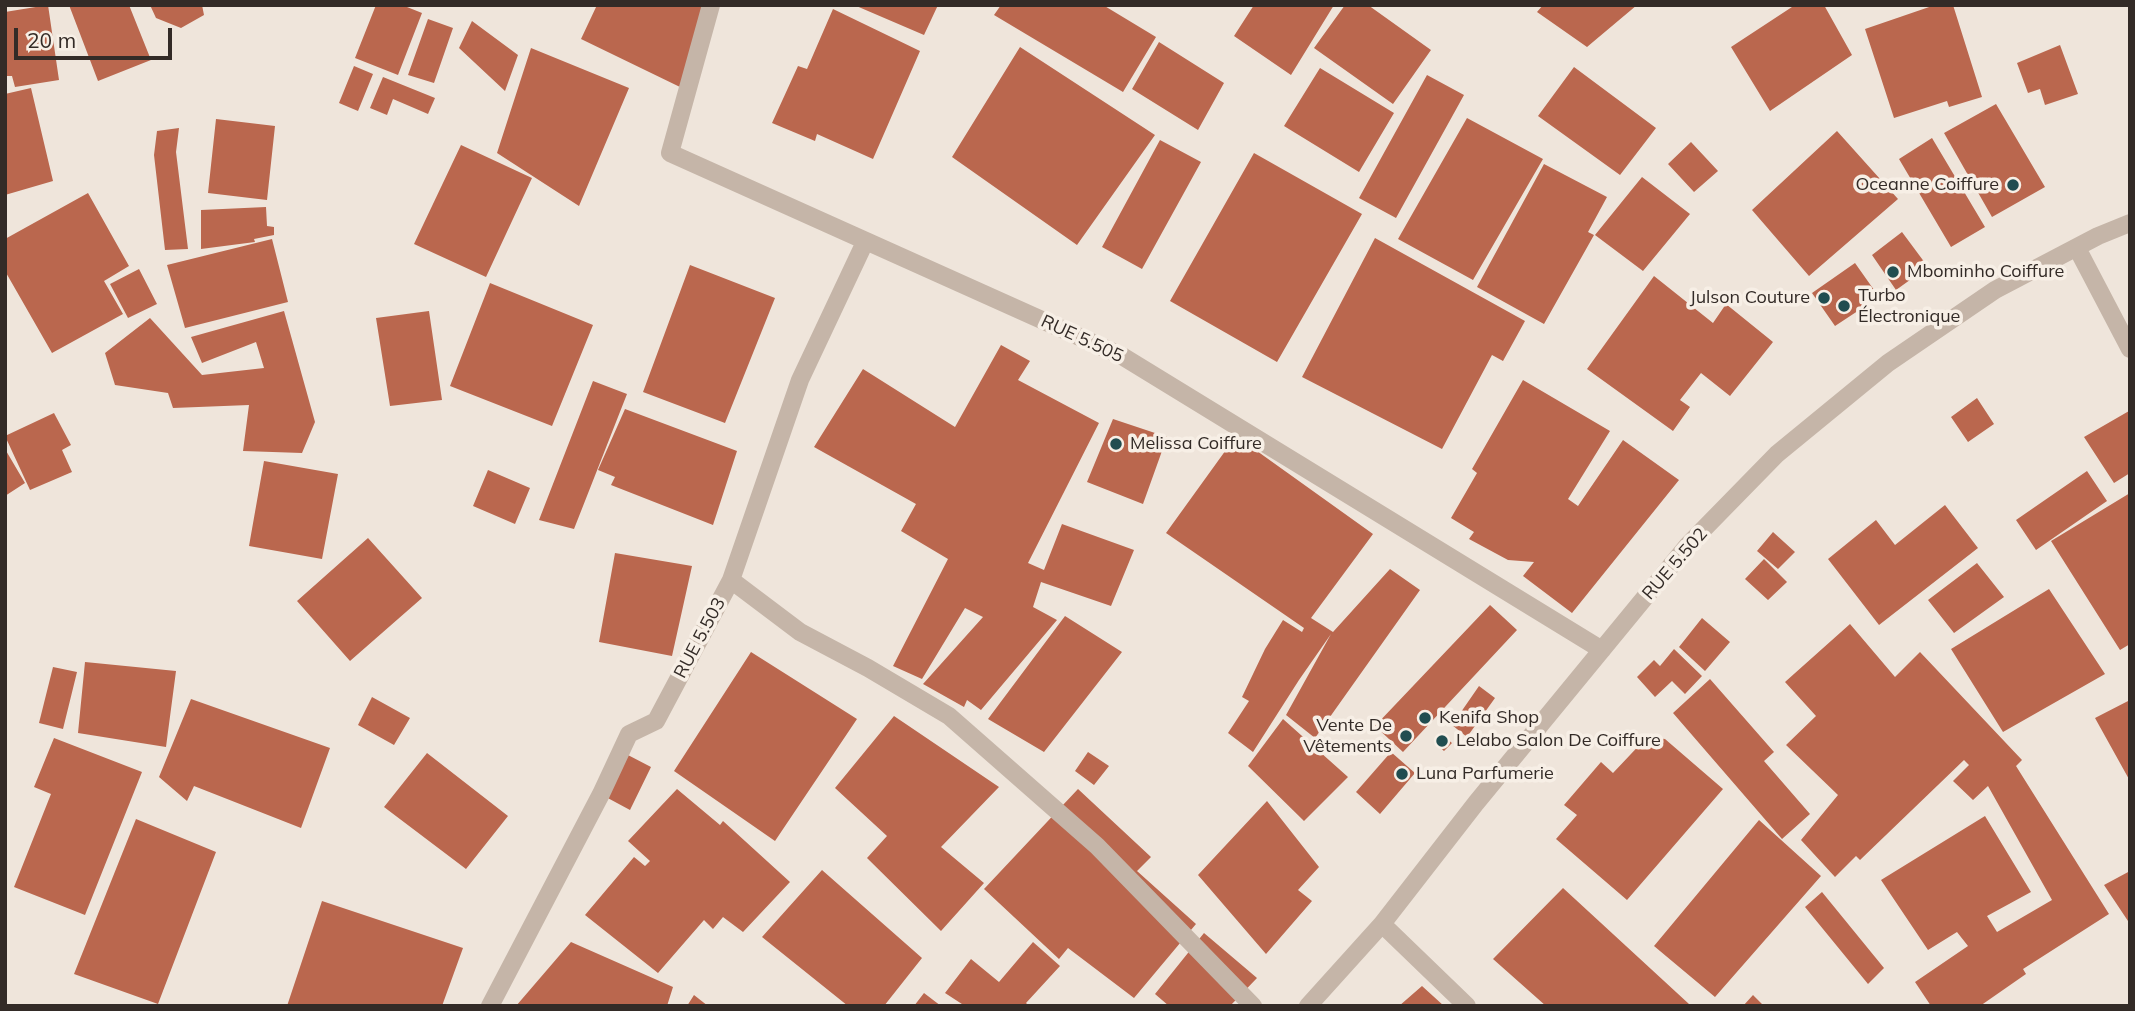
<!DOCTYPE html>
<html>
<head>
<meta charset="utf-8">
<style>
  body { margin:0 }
  #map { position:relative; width:2135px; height:1011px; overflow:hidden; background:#efe5db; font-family:Mulish,sans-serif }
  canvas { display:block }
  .frame { position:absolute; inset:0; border:7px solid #332b27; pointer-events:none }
  .scale { position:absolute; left:14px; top:28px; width:158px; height:32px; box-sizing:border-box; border:4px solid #332b27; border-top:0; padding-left:9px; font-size:21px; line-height:24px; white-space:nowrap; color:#332b27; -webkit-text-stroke:5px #f7efe6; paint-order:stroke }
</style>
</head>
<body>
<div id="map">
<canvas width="2135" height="1011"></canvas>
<div class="frame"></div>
<div class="scale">20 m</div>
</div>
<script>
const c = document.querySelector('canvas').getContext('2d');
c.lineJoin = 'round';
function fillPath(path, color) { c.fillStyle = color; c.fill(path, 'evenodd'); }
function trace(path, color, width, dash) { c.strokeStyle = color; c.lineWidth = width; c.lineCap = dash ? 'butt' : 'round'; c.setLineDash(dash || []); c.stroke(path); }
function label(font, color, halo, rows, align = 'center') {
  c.font = font + ' Mulish,sans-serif'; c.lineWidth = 7; c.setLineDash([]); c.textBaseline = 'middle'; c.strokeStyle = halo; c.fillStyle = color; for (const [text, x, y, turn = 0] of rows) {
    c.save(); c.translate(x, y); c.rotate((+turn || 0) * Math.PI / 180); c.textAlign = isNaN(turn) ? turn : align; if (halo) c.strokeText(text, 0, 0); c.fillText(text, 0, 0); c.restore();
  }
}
fillPath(new Path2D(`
  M48 5 59 80 15 87 12 76H5V12Z
  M69 5H129L151 60 98 81Z
  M150 5H202L204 15 181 28 156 18Z
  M376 5H402L422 13 398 75 355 58Z
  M597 5H702L706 7 680 87 581 39Z
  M854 5H938L924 35Z
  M1001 5H1103L1156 37 1123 92 994 15Z
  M1254 5H1334L1291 75 1234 36Z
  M1345 5H1368L1431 50 1393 104 1314 48Z
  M1543 5H1637L1587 47 1537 12Z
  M1795 5H1824L1852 55 1770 111 1731 47Z
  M1935 5H1953L1982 97 1949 107 1947 101 1894 118 1865 29Z
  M833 9 920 51 873 159 817 134 815 141 772 123 798 66 807 69Z
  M428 19 453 28 434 83 408 75Z
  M472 21 518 55 505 91 459 48Z
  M1159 42 1224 83 1198 130 1132 89Z
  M2060 45 2078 94 2045 105 2040 89 2028 93 2017 63Z
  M1020 47 1155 135 1077 245 952 157Z
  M531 48 629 88 579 206 497 153Z
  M354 66 373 74 358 111 339 103Z
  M1574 67 1656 128 1620 175 1538 116Z
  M1320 68 1394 113 1359 172 1284 126Z
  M1427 75 1464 95 1396 218 1359 198Z
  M383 77 435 98 428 114 393 99 387 115 370 108Z
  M31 88 53 181 5 195V94Z
  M1996 104 2045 187 1992 217 1944 133Z
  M1467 118 1543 159 1473 280 1398 239Z
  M216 119 275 126 267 200 208 193Z
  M179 128 176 152 188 249 165 250 154 155 157 131Z
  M1837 131 1898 199 1809 276 1752 210Z
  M1932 138 1985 227 1951 247 1899 159Z
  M1160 140 1201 162 1142 269 1102 247Z
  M1691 142 1718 171 1694 192 1668 164Z
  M461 145 532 178 486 277 414 244Z
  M1254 153 1362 214 1277 362 1170 301Z
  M1544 164 1607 197 1588 232 1594 235 1544 324 1477 287Z
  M1642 177 1690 214 1643 271 1595 235Z
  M88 193 129 266 104 281 123 314 52 353 5 271V239Z
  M266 207 267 226 274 227V235L254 239 255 242 201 249V210Z
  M1902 232 1928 267 1896 290 1872 255Z
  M1375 238 1525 321 1503 361 1492 355 1442 449 1302 377Z
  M272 239 288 302 185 328 167 265Z
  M1855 263 1879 297 1835 326 1812 293Z
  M690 265 775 298 725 423 643 392Z
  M139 269 157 304 128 318 110 284Z
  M1654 276 1713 323 1726 304 1773 342 1730 396 1701 373 1680 400 1690 407 1673 431 1587 369Z
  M490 283 593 325 552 426 450 386Z
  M284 311 315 422 302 453 243 451 249 405 173 408 168 393 115 385 105 353 150 318 202 375 264 368 256 342 202 363 191 337Z
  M429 311 442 400 390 406 376 318Z
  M1001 345 1030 361 1018 380 1099 423 1028 563 1044 570 1062 524 1134 550 1111 606 1041 582 1033 607 1057 620 981 710 967 700 964 707 923 684 983 617 965 608 922 679 893 666 948 559 901 531 916 504 814 447 863 369 955 427Z
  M1523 380 1610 431 1568 499 1578 506 1623 440 1679 480 1572 613 1523 576 1534 562 1508 560 1469 539 1474 532 1451 518 1477 473 1472 469Z
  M593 381 627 394 574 529 539 520Z
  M1977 398 1994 424 1968 442 1951 417Z
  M625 409 737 451 713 525 611 485 615 477 598 470Z
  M2129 411 2130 473 2114 483 2084 437Z
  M54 413 71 445 62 450 72 472 30 490 5 436Z
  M1113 419 1167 437 1143 504 1087 482Z
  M1236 436 1373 534 1311 618 1333 632 1390 569 1420 590 1315 738 1286 715 1331 634 1299 680 1253 752 1228 733 1249 701 1242 697 1265 649 1283 620 1302 632 1304 628 1166 533Z
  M5 449 25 483 5 496Z
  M264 461 338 474 322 559 249 546Z
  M488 470 530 488 515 524 473 506Z
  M2087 471 2107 501 2036 550 2016 520Z
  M2130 493V644L2120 650 2051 541Z
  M1945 505 1978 548 1879 625 1828 559 1876 520 1895 545Z
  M1773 532 1795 552 1778 569 1757 551Z
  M368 538 422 598 350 661 297 601Z
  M615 553 692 566 672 656 599 642Z
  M1764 559 1787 582 1768 600 1745 579Z
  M1977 563 2004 597 1954 633 1928 600Z
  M2049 589 2105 674 2003 732 1951 649Z
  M1490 605 1517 630 1403 752 1375 726Z
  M1065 616 1122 652 1044 752 988 719Z
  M1702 618 1730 642 1705 671 1679 647Z
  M1850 624 1895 677 1920 652 2022 760 2016 766 2109 914 2023 969 2026 974 1980 1006H1931L1915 982 1968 946 1957 932 1928 950 1881 880 1985 816 2031 892 1987 916 1997 932 2052 900 1988 786 1973 800 1953 781 1969 765 1964 760 1860 860 1856 856 1835 877 1801 840 1838 795 1786 745 1816 716 1785 682Z
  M1674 649 1702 676 1685 694 1672 681 1655 697 1637 677 1654 660 1660 666Z
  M751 652 857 719 775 841 674 771Z
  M85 662 176 671 166 747 78 733Z
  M53 667 77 672 63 729 39 723Z
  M1710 679 1774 752 1764 761 1810 814 1782 839 1673 713Z
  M1479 686 1495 698 1467 737 1452 725Z
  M372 697 410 718 394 745 358 725Z
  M191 699 330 748 301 828 194 786 187 801 159 777Z
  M2130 700V781L2095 718Z
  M894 716 999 787 941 847 984 883 941 931 867 858 887 836 835 788Z
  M1283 719 1348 777 1304 821 1248 766Z
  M1440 733 1452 743 1444 751 1434 742Z
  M1647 737 1665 739 1723 789 1627 900 1556 839 1577 815 1564 805 1601 762 1613 773Z
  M54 738 142 772 85 915 14 887 51 794 34 787Z
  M1088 752 1109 766 1094 785 1075 771Z
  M1391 752 1415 773 1380 814 1356 792Z
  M427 753 508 816 466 869 384 807Z
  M626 754 651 767 630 810 604 796Z
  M677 789 720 825 723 821 790 882 743 932 723 917 713 929 704 920 658 973 585 915 634 857 645 866 650 861 628 841Z
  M1078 789 1151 857 1137 871 1196 924 1134 998 1068 948 1059 959 984 889Z
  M1267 801 1319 867 1298 890 1312 901 1266 954 1198 875Z
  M136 819 216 852 158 1004 74 974Z
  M1759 820 1821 876 1715 997 1654 946Z
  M822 870 922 958 884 1006H848L762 937Z
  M2130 871V924L2104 885Z
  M1563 888 1689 1004 1546 1006 1493 959Z
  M1822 892 1884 968 1868 984 1805 907Z
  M322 901 463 948 442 1006H287Z
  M1204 933 1257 978 1230 1006H1169L1155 994Z
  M571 942 673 987 667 1006H516Z
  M1033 942 1060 966 1026 1003 1029 1006H965L945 993 971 959 999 982Z
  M1422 986 1444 1006H1399Z
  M924 993 941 1006H914Z
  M694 995 708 1006H687Z
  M1753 995 1764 1006H1743Z`), '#ba674e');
trace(new Path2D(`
  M711 5 670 153 1122 356 1602 650
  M2077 248 2130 349
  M731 580 800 632 868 668 949 716 1097 846 1253 1006
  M1382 924 1467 1006
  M490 1006 601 794 629 734 656 721 731 580 800 380 865 242
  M1308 1006 1382 924 1476 803 1688 545 1777 454 1888 363 1995 290 2098 236 2130 223`), '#c5b5a8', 18);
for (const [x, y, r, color] of [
  [2013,185,7,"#214d50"],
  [1893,272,7,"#214d50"],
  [1824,298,7,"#214d50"],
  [1844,306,7,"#214d50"],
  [1116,444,7,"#214d50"],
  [1425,718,7,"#214d50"],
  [1406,736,7,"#214d50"],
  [1442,741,7,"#214d50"],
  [1402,774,7,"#214d50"]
]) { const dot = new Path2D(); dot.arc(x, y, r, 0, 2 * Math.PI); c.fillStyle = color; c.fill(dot); trace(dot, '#f7efe6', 2.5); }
label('18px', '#332b27', '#f7efe6', [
  ["Oceanne Coiffure",1999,185,"right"],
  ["Mbominho Coiffure",1907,272],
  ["Turbo",1858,296],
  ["Électronique",1858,317],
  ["Julson Couture",1810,298,"right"],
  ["Melissa Coiffure",1130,444],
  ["Kenifa Shop",1439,718],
  ["Vente De",1392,726,"right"],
  ["Vêtements",1392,747,"right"],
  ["Lelabo Salon De Coiffure",1456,741],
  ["Luna Parfumerie",1416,774]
], 'left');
label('18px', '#332b27', '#f7efe6', [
  ["RUE 5.505",1082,339,25],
  ["RUE 5.502",1675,564,-49],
  ["RUE 5.503",700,638,-62]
]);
</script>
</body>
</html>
